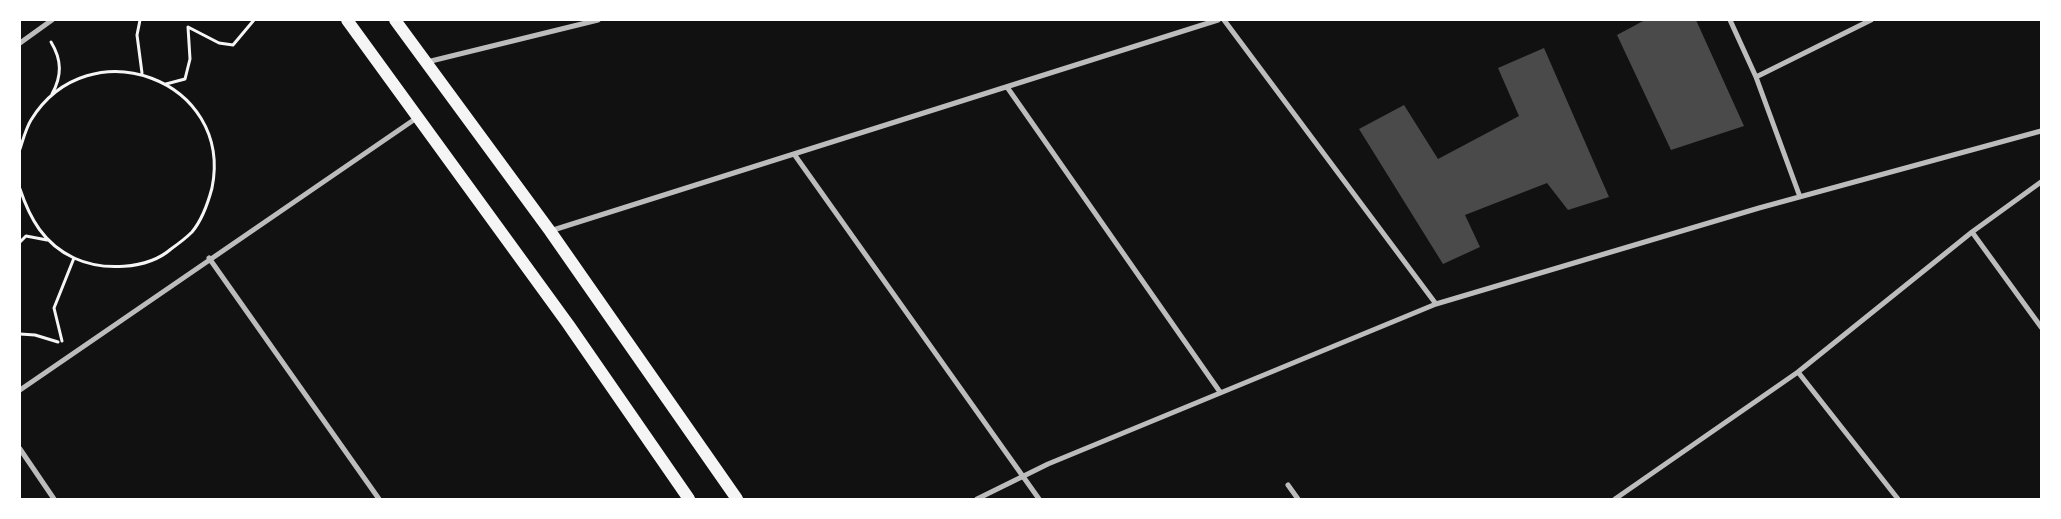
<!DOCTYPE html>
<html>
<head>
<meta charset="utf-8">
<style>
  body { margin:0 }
  #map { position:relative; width:2061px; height:519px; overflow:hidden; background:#111; font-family:Manrope,sans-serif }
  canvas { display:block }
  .frame { position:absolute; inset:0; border:21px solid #fff; pointer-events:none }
</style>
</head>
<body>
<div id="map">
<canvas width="2061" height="519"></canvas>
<div class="frame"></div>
</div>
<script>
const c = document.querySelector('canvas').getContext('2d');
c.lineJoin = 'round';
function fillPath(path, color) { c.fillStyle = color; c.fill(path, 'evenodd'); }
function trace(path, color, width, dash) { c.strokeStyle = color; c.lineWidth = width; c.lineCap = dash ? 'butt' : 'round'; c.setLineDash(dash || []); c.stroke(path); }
fillPath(new Path2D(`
  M1645 20H1696L1744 126 1671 150 1617 35Z
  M1544 48 1609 197 1568 210 1547 183 1465 215 1480 247 1443 264 1359 129 1404 105 1438 159 1519 116 1498 68Z`), '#4a4a4a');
trace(new Path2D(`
  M140 20 137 35 142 73
  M51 42C62 60 62 76 52 94
  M166 84 185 79 190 59 188 27 219 43 233 45 254 20
  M20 149C23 140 26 128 31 120 89 26 234 80 212 188 208 203 202 220 192 232 186 238 178 244 171 249 147 270 102 271 74 258 44 244 30 219 20 189
  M20 242 26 236 47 240
  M20 334 35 335 58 342
  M62 341 54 308 74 258`), '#f5f5f5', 3);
trace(new Path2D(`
  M1224 20 1436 304
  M1730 20 1756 77 1800 197
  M20 43 52 20
  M427 62 598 20
  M1756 77 1871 20
  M1007 87 1220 392
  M794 154 1039 499
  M550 231 1218 20
  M1972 232 2041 327
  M209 258 379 499
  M1798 372 1898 499
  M20 390 418 117
  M20 449 54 499
  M1288 485 1298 499
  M977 499 1048 464 1436 304 1759 208 2041 131
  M1615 499 1798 372 1972 232 2041 182`), '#bcbcbc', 5);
trace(new Path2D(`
  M347 20 568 324 689 499
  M395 20 550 231 737 499`), '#f5f5f5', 12);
</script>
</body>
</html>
